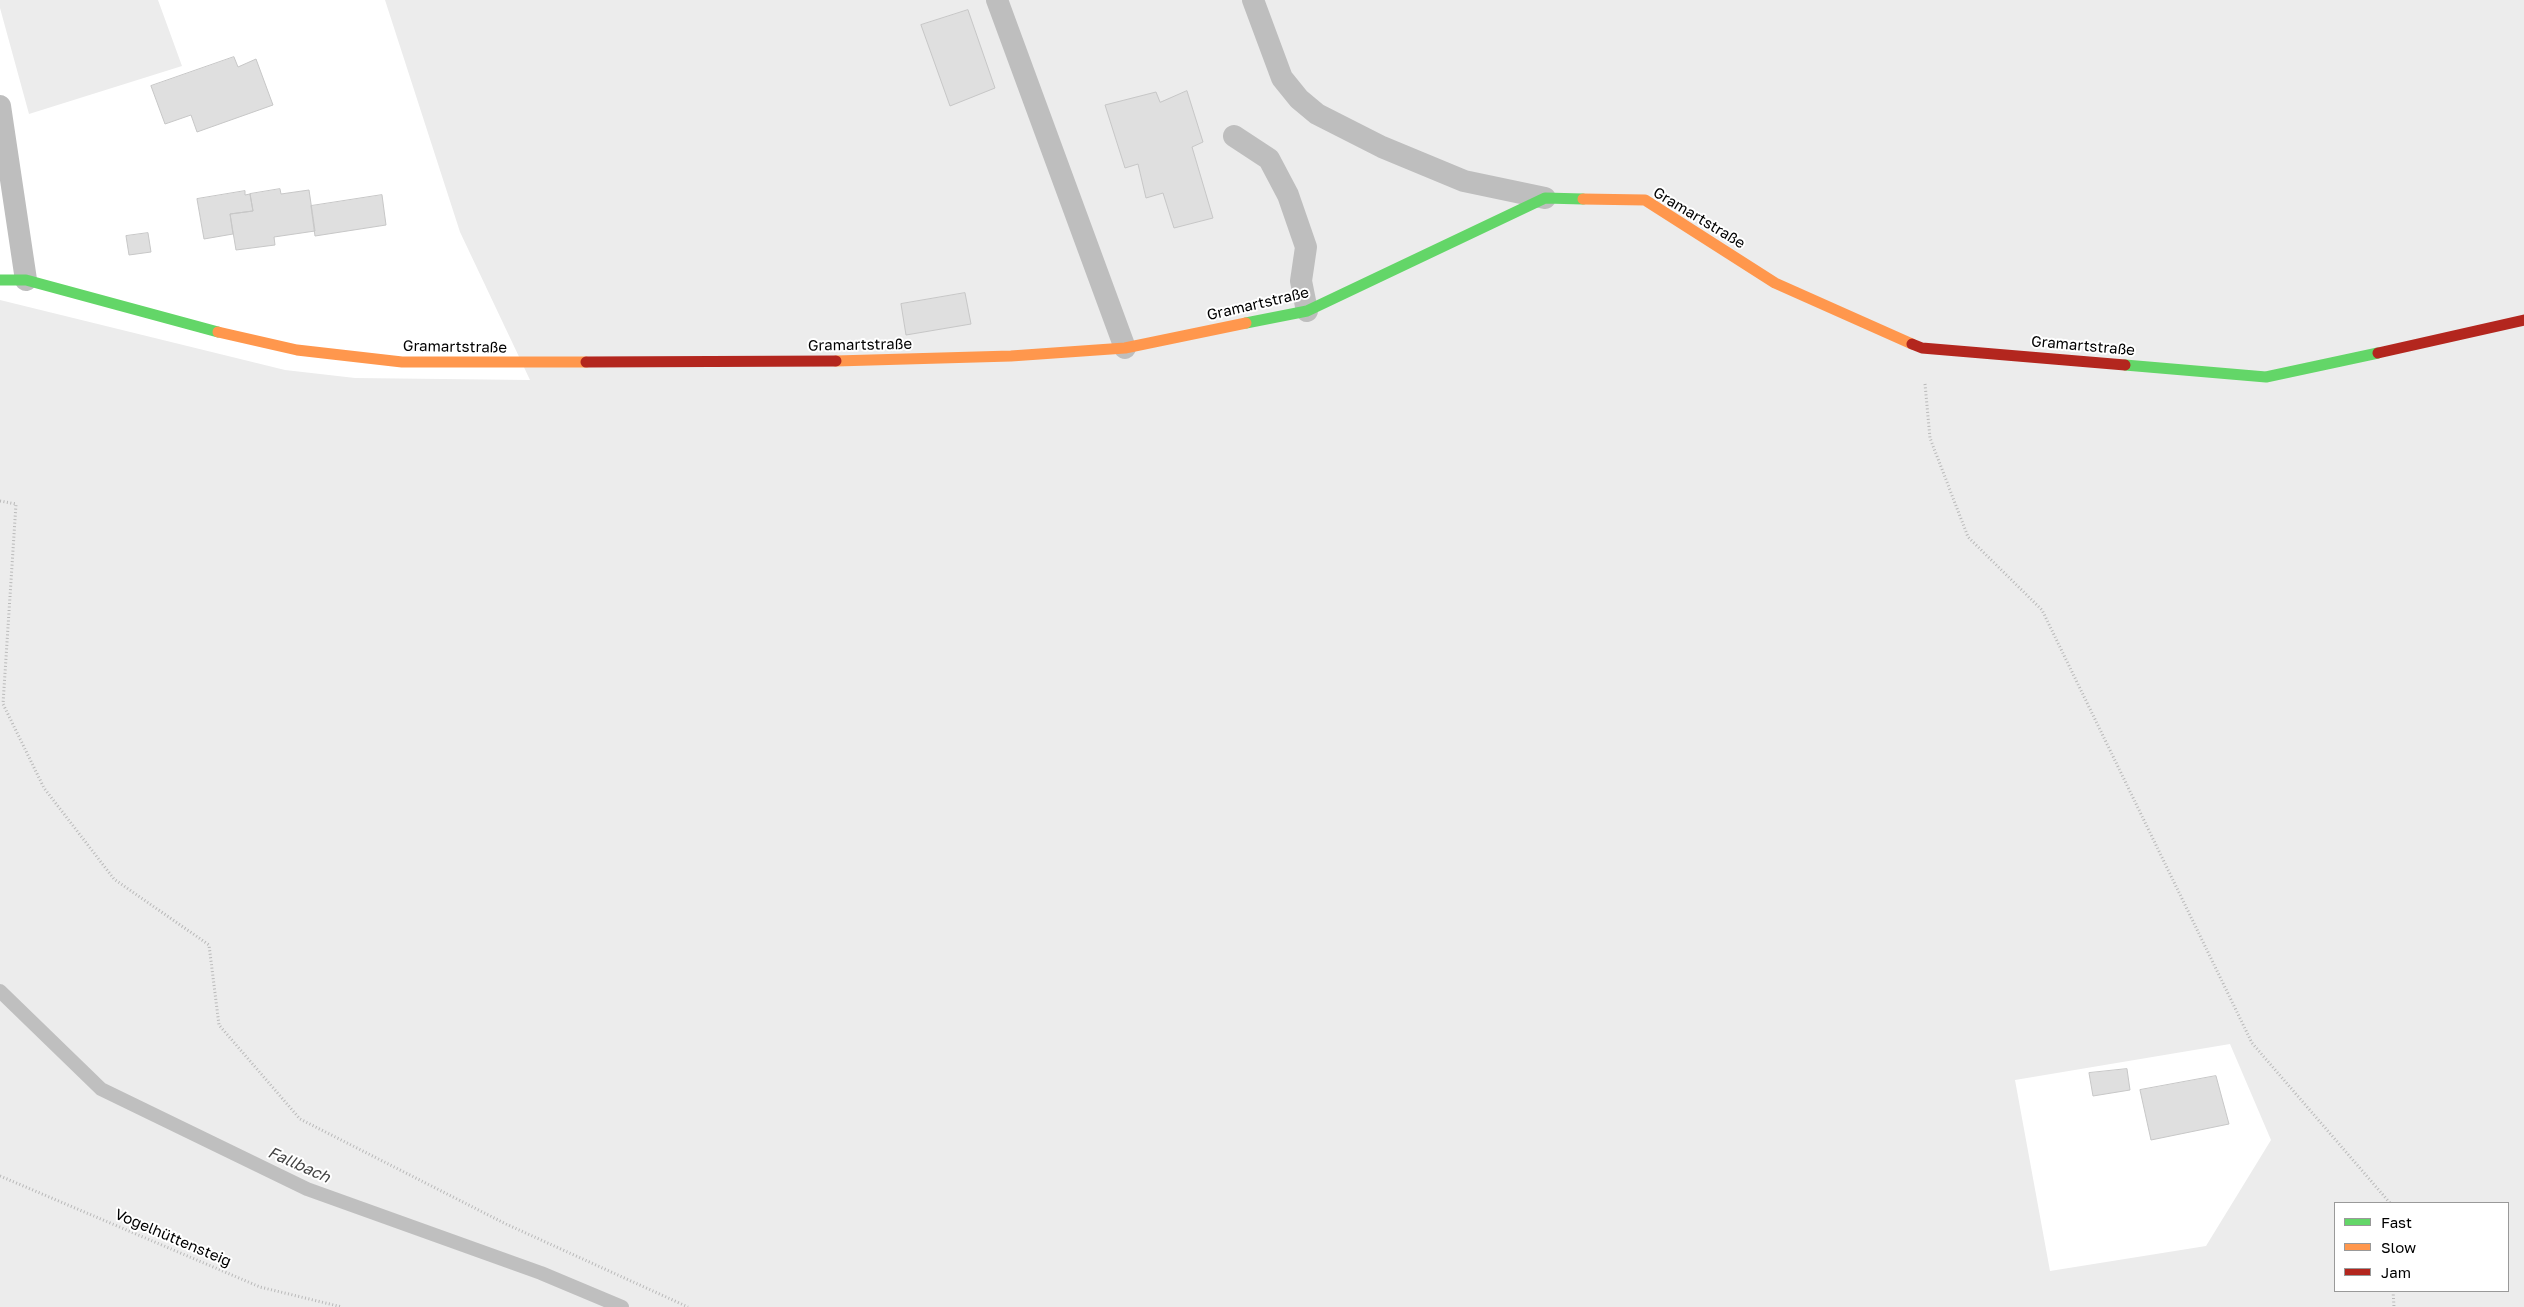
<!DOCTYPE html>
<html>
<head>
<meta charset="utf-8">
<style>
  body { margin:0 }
  #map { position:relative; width:2524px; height:1307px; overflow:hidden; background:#fff; font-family:"Golos Text",sans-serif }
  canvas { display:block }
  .legend { position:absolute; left:2334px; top:1202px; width:175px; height:90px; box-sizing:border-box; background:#fff; border:1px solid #999; margin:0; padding:6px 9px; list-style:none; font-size:15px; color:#000 }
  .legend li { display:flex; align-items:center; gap:10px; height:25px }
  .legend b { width:25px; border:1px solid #999 }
</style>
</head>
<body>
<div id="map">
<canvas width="2524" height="1307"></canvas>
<ul class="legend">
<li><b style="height:6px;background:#63d668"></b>Fast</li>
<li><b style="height:6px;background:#ff974d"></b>Slow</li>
<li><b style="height:6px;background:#b3261e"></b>Jam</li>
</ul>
</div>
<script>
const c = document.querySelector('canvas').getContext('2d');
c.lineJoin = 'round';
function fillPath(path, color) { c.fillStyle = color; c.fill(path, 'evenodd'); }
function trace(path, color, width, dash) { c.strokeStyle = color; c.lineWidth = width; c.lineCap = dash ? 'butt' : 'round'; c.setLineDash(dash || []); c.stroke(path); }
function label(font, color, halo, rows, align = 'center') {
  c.font = font + ' "Golos Text",sans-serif'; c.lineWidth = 4; c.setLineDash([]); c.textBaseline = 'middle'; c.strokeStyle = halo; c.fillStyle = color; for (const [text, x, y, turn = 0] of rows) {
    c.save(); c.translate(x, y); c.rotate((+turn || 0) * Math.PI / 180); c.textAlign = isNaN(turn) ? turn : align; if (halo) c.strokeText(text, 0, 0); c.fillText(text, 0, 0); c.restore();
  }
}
fillPath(new Path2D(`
  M0 0H158L182 66 29 114 0 8Z
  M385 0H2524V1307H0V300L285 370 355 378 530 380 460 232ZM2230 1044 2271 1140 2206 1246 2050 1271 2015 1080ZM2335 1203H2508V1291H2335Z`), '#ececec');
trace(new Path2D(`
  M0 991 101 1089 307 1189 541 1273 622 1307`), '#bfbfbf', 14);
const building = new Path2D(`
  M968 10 995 88 950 106 921 25Z
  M234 57 238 67 256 59 273 105 197 132 191 115 165 124 151 86Z
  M1187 91 1203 142 1192 147 1213 218 1174 228 1163 193 1146 198 1138 164 1125 168 1105 105 1156 92 1160 102Z
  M280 189 281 194 309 190 315 231 274 237 275 245 236 250 230 214 253 211 250 194Z
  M245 191V195L250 194 253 211 230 214 233 234 204 239 197 199Z
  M382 195 386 225 315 236 311 206Z
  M148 233 151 252 129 255 126 236Z
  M965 293 971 324 906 335 901 304Z
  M2127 1069 2130 1090 2093 1096 2089 1073Z
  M2216 1076 2229 1124 2151 1140 2140 1090Z`);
fillPath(building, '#dfdfdf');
trace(building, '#c7c7c7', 1);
trace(new Path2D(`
  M1925 384 1930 438 1968 537 2042 610 2252 1043 2390 1203
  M0 501 16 504 3 704 44 788 114 879 209 945 219 1025 300 1119 506 1224 688 1307
  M0 1176 260 1287 342 1307
  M2393 1291 2394 1307`), '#b9b9b9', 3, [1, 2.5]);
trace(new Path2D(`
  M997 0 1125 348
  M1253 0 1282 78 1299 99 1317 114 1382 147 1464 181 1545 198
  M0 106 26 280
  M1234 136 1269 159 1288 195 1306 247 1301 281 1307 311`), '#bebebe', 22);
trace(new Path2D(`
  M0 280H26L218 332
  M1246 323 1307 311 1545 198 1583 199
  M2125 365 2266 377 2378 353`), '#63d668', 11);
trace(new Path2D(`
  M1583 199 1645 200 1775 283 1912 344
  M218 332 297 350 402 362H586
  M836 361 1011 356 1125 348 1246 323`), '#ff974d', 11);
trace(new Path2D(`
  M1912 344 1922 348 2125 365
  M2378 353 2524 320
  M586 362 836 361`), '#b3261e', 11);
label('15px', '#000', '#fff', [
  ["Gramartstraße",1699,218,31],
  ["Gramartstraße",1258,304,-13],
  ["Gramartstraße",860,345,-1],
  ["Gramartstraße",2083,346,5],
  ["Gramartstraße",455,347,1],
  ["Vogelhüttensteig",173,1238,23]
]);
label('italic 16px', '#444', '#fff', [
  ["Fallbach",299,1165,24]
]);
</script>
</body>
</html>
